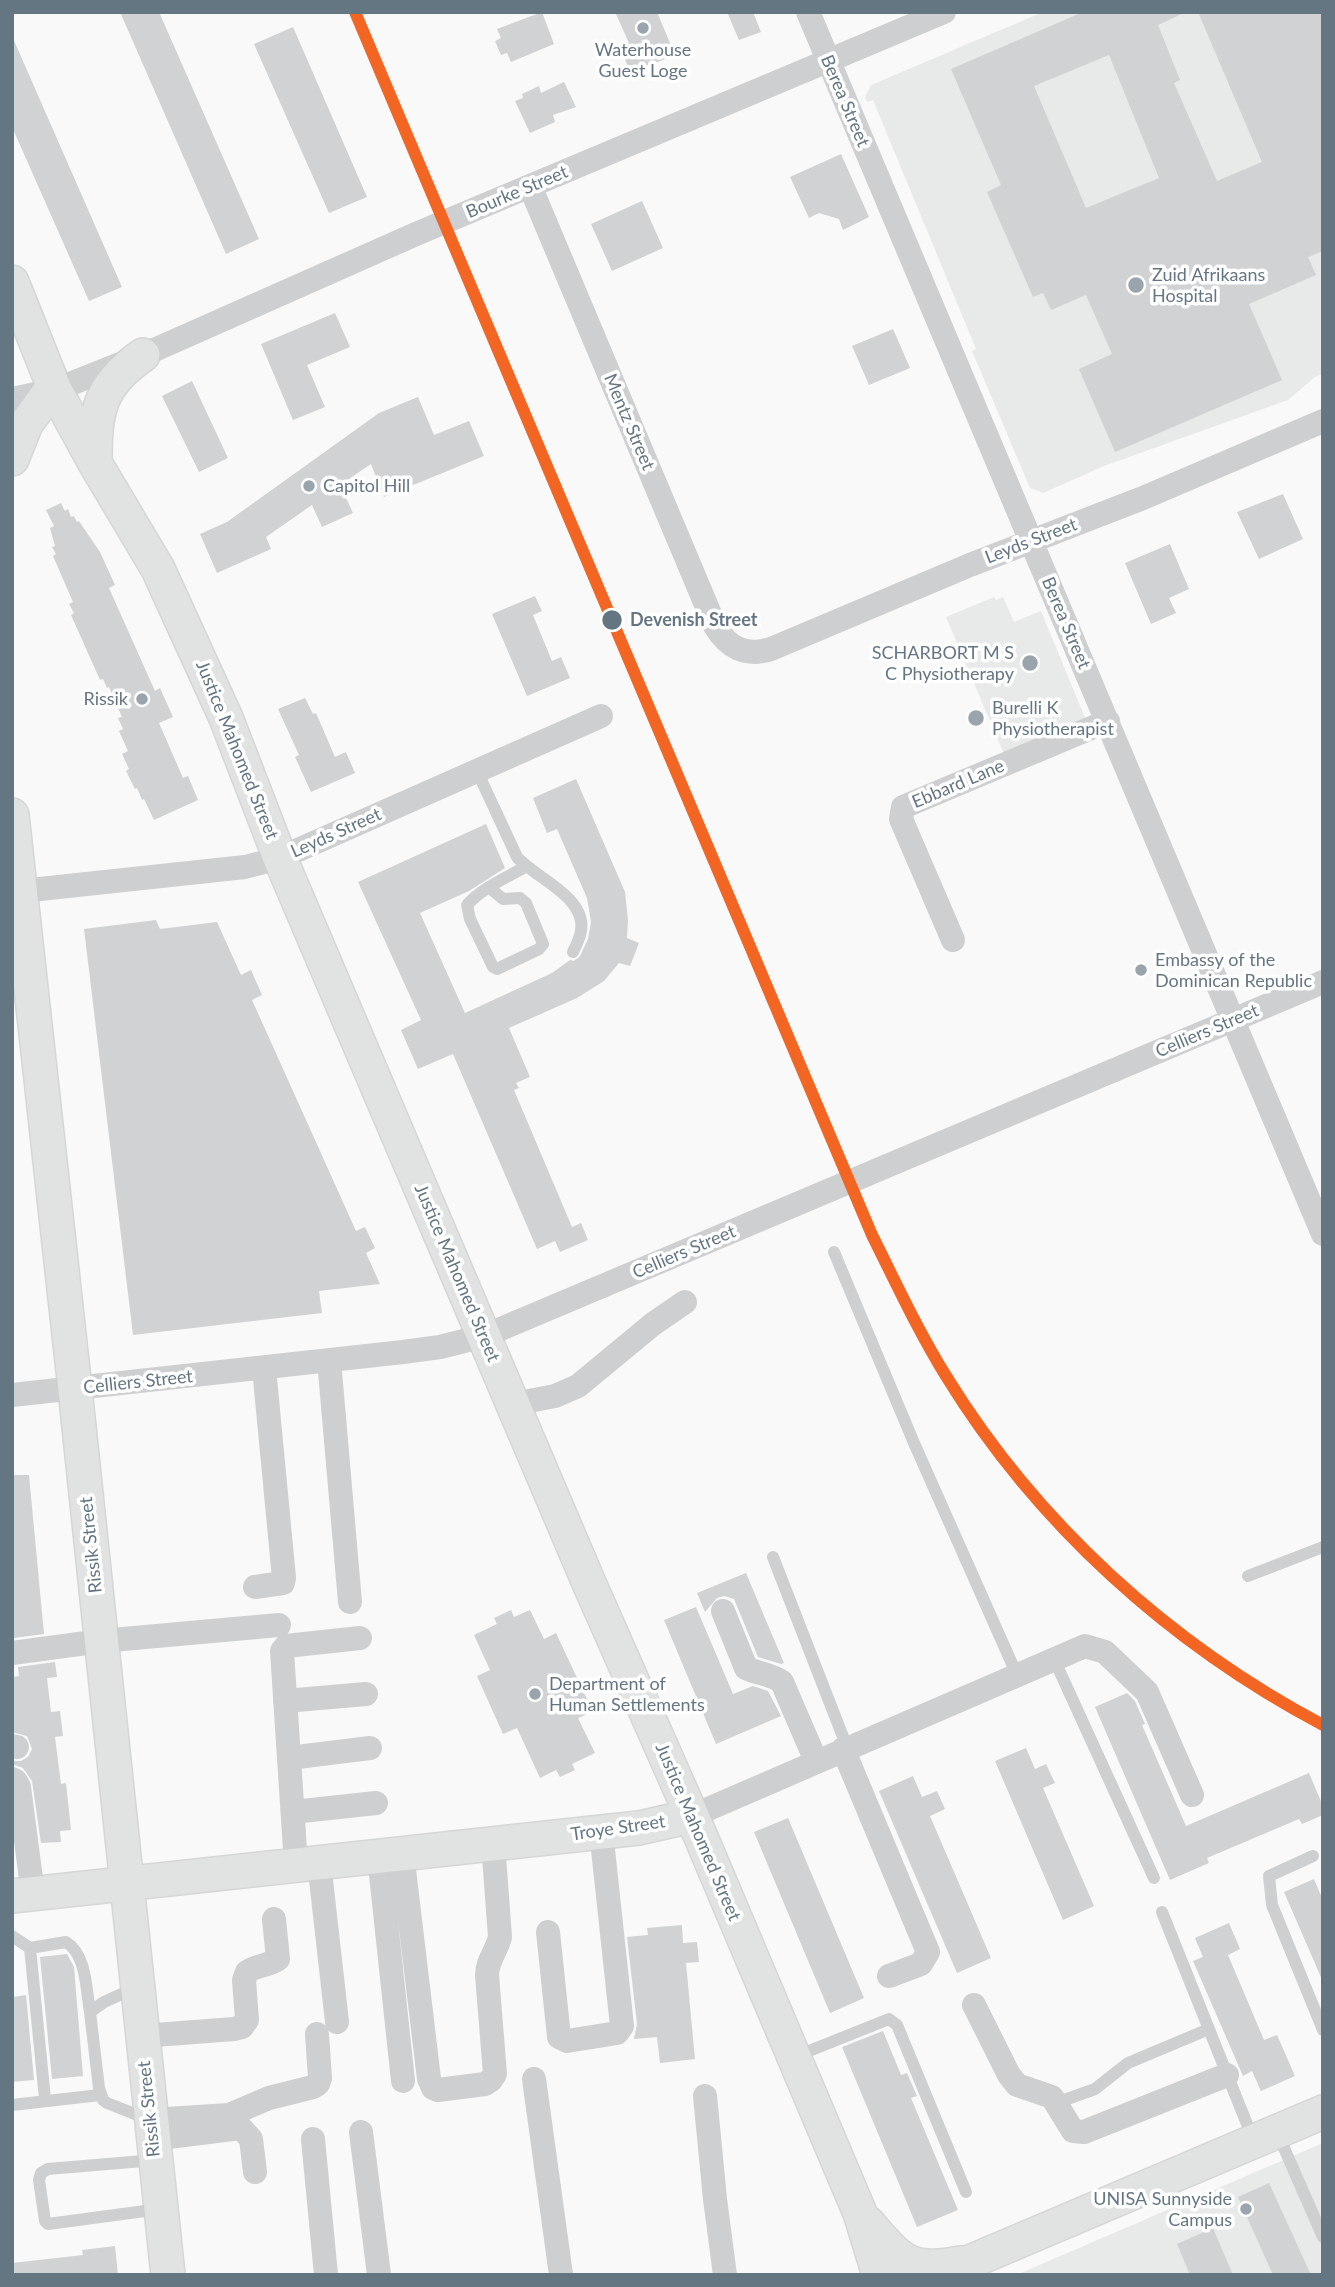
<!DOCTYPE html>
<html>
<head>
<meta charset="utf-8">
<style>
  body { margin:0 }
  #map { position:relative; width:1335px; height:2287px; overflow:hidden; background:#f9f9f9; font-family:Lato,sans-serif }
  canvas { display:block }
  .frame { position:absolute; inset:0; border:14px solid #657683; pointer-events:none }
</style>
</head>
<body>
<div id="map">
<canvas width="1335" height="2287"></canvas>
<div class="frame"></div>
</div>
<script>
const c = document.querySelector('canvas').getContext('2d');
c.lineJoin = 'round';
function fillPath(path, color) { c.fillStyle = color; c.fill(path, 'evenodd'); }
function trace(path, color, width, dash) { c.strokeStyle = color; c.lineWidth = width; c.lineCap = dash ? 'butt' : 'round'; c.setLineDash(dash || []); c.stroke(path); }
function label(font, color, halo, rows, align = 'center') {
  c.font = font + ' Lato,sans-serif'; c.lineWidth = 7; c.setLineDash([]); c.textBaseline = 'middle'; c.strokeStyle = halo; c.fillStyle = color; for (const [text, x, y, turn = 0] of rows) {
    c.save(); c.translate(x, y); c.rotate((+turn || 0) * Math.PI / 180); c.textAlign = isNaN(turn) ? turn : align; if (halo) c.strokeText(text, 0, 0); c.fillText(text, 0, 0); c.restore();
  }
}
fillPath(new Path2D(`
  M1043 12H1323V374L1315 377 1288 400 1104 466 1043 493 1030 488 972 351 976 349 873 100 867 102 865 97 871 85Z
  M994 597 996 600 1003 597 1014 622 1041 611 1086 720 1004 754 946 617Z
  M1323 2143V2275H1016Z`), '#e8e9e9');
fillPath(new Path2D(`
  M120 12H159L259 239 226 254Z
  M542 12 554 44 511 62 507 53 501 55 495 41 501 38 497 29Z
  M615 12H657L675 55 630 73 620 46 629 43Z
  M727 12H753L761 32 739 40Z
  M1083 12H1186L1158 25 1180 80 1174 83 1217 181 1262 162 1198 12H1323V251L1308 257 1316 275 1249 304 1282 380 1115 452 1079 369 1112 354 1086 295 1051 310 1043 293 1033 297 987 192 1001 185 951 69ZM1109 55 1159 178 1086 208 1034 86Z
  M293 27 367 197 329 213 254 44Z
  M12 36 122 287 89 301 12 127Z
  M564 82 576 107 553 115 555 122 530 133 515 101 523 98 522 94 539 86 541 93Z
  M841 154 869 217 843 230 839 219 819 213 809 218 790 177Z
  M642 201 663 248 612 271 591 224Z
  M335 313 350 347 307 365 325 407 293 420 261 344Z
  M893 329 910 368 869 385 852 346Z
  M192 381 228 458 199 472 162 396Z
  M418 397 434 435 469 421 484 456 384 497 371 464 340 485 353 513 322 527 312 505 266 537 271 549 217 573 200 534 227 522 379 413Z
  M1283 494 1303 539 1259 559 1237 512Z
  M61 503 65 511 68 509 71 517 74 516 77 522 79 521 100 552 115 585 109 588 155 691 160 688 173 717 159 723 183 778 188 776 198 800 154 820 144 799 142 800 137 788 135 789 126 771 129 769 122 754 128 751 119 731 123 729 118 718 122 717 109 687 107 688 103 679 100 680 71 615 74 613 69 604 73 602 53 556 56 554 52 547 55 546 50 528 54 526 46 510Z
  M1170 544 1189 589 1169 598 1176 613 1151 624 1125 563Z
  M535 596 542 611 533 615 552 661 561 657 570 678 527 696 492 614Z
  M305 698 313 714 316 713 335 757 346 752 355 773 311 792 295 757 299 755 278 709Z
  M576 779 625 892 628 920 627 938 639 943 630 966 619 963 604 981 577 998 509 1028 530 1077 516 1083 519 1088 514 1090 572 1227 581 1223 588 1240 560 1252 555 1241 537 1249 453 1054 418 1069 401 1030 421 1020 358 882 486 824 505 868 469 891 420 913 465 1013 552 973 570 960 574 961 580 956 588 939 591 922 587 898 557 829 547 833 533 798Z
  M156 920 160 929 217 922 241 975 251 970 262 995 252 1000 356 1231 365 1227 375 1248 366 1253 380 1284 319 1291 322 1313 133 1335 84 929Z
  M12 1475H29L44 1634 14 1638 12 1627Z
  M746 1573 784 1663 781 1664 758 1657 734 1599 724 1596 717 1598 705 1612 697 1593Z
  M696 1607 733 1694 753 1686 768 1691 781 1716 716 1744 664 1620Z
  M511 1610 514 1617 530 1610 544 1639 556 1633 593 1712 578 1718 595 1753 572 1764 575 1770 560 1777 556 1770 540 1778 517 1728 503 1734 477 1676 490 1670 474 1635 497 1624 494 1618Z
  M55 1662 57 1677 47 1678 51 1712 60 1711 63 1736 55 1737 61 1784 66 1783 71 1830 60 1831 61 1842 41 1843 32 1781 23 1768 12 1764V1761H21L28 1757 32 1749 27 1736 12 1732V1677L19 1676 18 1667Z
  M1127 1693 1135 1701 1145 1724 1142 1725 1186 1826 1309 1773 1323 1806V1815L1302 1824 1299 1819 1207 1858 1209 1863 1170 1880 1095 1707Z
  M1026 1748 1035 1769 1046 1764 1055 1783 1043 1788 1094 1906 1063 1920 995 1761Z
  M913 1776 922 1797 937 1791 945 1809 930 1816 991 1958 957 1973 879 1791Z
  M788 1818 864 1998 830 2013 754 1832Z
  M1314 1879 1323 1900V1982L1284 1892Z
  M1229 1923 1240 1949 1228 1955 1264 2040 1277 2035 1295 2076 1261 2091 1252 2071 1243 2076 1193 1961 1203 1957 1195 1938Z
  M682 1925 683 1943 697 1942 699 1962 686 1963 695 2059 660 2063 657 2037 634 2039 637 2024 627 1937 648 1935 647 1928Z
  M67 1954 74 1967 83 2076 52 2079 40 1957Z
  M26 1995 34 2080 12 2082V1997Z
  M883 2031 901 2075 907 2073 917 2096 911 2098 958 2210 917 2227 842 2047Z
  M1269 2183 1311 2275H1273L1238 2197Z
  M1213 2228 1233 2275H1190L1177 2244Z
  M115 2246 118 2275H12V2263L83 2255 82 2250Z`), '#d0d2d3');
const secondary = new Path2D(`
  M12 282 55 390 95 463 158 569 226 718 280 858 589 1583 692 1816 860 2213 879 2275
  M12 459 26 424 50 391
  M95 463C95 412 98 386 143 355
  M12 815 75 1389 168 2275
  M12 1896 639 1828 692 1816
  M868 2223C901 2261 909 2273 961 2263
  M939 2275 1323 2112`);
trace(secondary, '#d5d6d7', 36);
trace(new Path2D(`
  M1132 2275H1133`), '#cbcccd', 3.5, [3.5, 3.5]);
trace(new Path2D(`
  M477 771 517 857C535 878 587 897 581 931 580 938 576 946 573 952
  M490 888 503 899 520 898 526 903 543 944 539 949 497 969 493 967 470 919 467 905C482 888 506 878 525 867
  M834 1252 914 1443 1017 1675
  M773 1557 847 1747
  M1248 1576 1323 1547
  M1054 1659 1154 1878
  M1313 1856 1269 1876 1272 1905 1323 2030
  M1162 1912 1253 2139
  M12 1936 30 1948 66 1942C87 1955 86 1990 90 2012
  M30 1948 45 2099
  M135 1988 104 2002 90 2012 99 2088 103 2100 107 2103 150 2120
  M794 2057 889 2019 897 2025 966 2192
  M1056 2103 1095 2089 1128 2063 1209 2029
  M12 2105 100 2095
  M1277 2132 1323 2237
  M155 2160 48 2169 41 2173 39 2180 45 2221 48 2224 160 2209`), '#cecfd0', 12);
trace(new Path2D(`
  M808 12 1323 1234
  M530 186 715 626C728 648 746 657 771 649L970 565 1143 498 1323 421
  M12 399 55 390 143 355 416 234 944 12
  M12 892 245 867 280 858 601 716
  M953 940 901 819 903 807 1108 721
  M329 1360 350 1602
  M12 1395 403 1352 440 1347 484 1336 1323 982
  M513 1404 555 1396 578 1386 653 1324 685 1302
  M255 1587 283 1583 284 1578 264 1368
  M723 1611 746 1668C759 1674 771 1674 782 1682L816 1761
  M12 1653 101 1641 279 1625
  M285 1701 366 1694
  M12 1746 17 1747
  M843 1749 928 1952 921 1964 889 1976
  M289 1758 370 1748
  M12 1779 16 1781 19 1787 33 1894
  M293 1812 376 1803
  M692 1816 1085 1646 1105 1652 1147 1692 1192 1795
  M402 1853 429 2079 433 2088 438 2090 485 2084 491 2080 495 2074 487 1975C487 1961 497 1950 500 1937L493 1843
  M379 1856 403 2081
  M319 1862 337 2022
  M296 1865 282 1651 286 1646 360 1638
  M548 1932 559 2037 567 2041 617 2033 622 2026 601 1831
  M974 2005 1009 2075 1017 2085 1052 2097 1073 2131 1084 2132 1227 2075
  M142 2036 234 2029 242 2027 247 2020 244 1980 247 1972C256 1965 269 1966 278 1959L274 1919
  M534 2079 561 2275
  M705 2096 715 2199 725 2275
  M151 2120 229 2115 269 2098 313 2087 318 2084 320 2078 317 2034
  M361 2132 379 2275
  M152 2139 241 2128 251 2139 255 2172
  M313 2139 326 2275`), '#cecfd0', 24);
trace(secondary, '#e1e2e2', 33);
trace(new Path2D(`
  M355 12 872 1235C896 1283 918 1331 946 1376 1037 1524 1170 1644 1323 1725`), '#f26522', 12);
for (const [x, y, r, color] of [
  [643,28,7,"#99a4ac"],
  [1136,285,9,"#99a4ac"],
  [309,486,7,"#99a4ac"],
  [612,620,11,"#657683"],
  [1030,663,9,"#99a4ac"],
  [142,699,7,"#99a4ac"],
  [976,718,9,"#99a4ac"],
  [1141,970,7,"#99a4ac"],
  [535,1694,7,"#99a4ac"],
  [1246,2209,7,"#99a4ac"]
]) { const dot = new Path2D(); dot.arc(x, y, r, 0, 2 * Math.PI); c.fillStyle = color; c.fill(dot); trace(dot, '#fff', 2.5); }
label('18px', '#657683', '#fff', [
  ["Waterhouse",643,50,"center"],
  ["Guest Loge",643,71,"center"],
  ["Zuid Afrikaans",1152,275],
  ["Hospital",1152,296],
  ["Capitol Hill",323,486],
  ["SCHARBORT M S",1014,653,"right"],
  ["C Physiotherapy",1014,674,"right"],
  ["Rissik",128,699,"right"],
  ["Burelli K",992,708],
  ["Physiotherapist",992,729],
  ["Embassy of the",1155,960],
  ["Dominican Republic",1155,981],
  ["Department of",549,1684],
  ["Human Settlements",549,1705],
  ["UNISA Sunnyside",1232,2199,"right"],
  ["Campus",1232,2220,"right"]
], 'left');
label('18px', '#657683', '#fff', [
  ["Berea Street",845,101,67],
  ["Bourke Street",517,192,-23],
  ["Mentz Street",629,422,67],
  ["Leyds Street",1031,541,-21],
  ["Berea Street",1066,623,67],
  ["Justice Mahomed Street",237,750,68],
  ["Ebbard Lane",958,784,-23],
  ["Leyds Street",336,833,-24],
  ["Celliers Street",1207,1031,-23],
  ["Celliers Street",684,1252,-23],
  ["Justice Mahomed Street",457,1273,67],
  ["Celliers Street",138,1382,-6],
  ["Rissik Street",91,1545,-96],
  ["Troye Street",618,1828,-8],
  ["Justice Mahomed Street",698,1832,67],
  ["Rissik Street",149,2109,-96]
]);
label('bold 18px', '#657683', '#fff', [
  ["Devenish Street",630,620]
], 'left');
</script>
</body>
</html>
